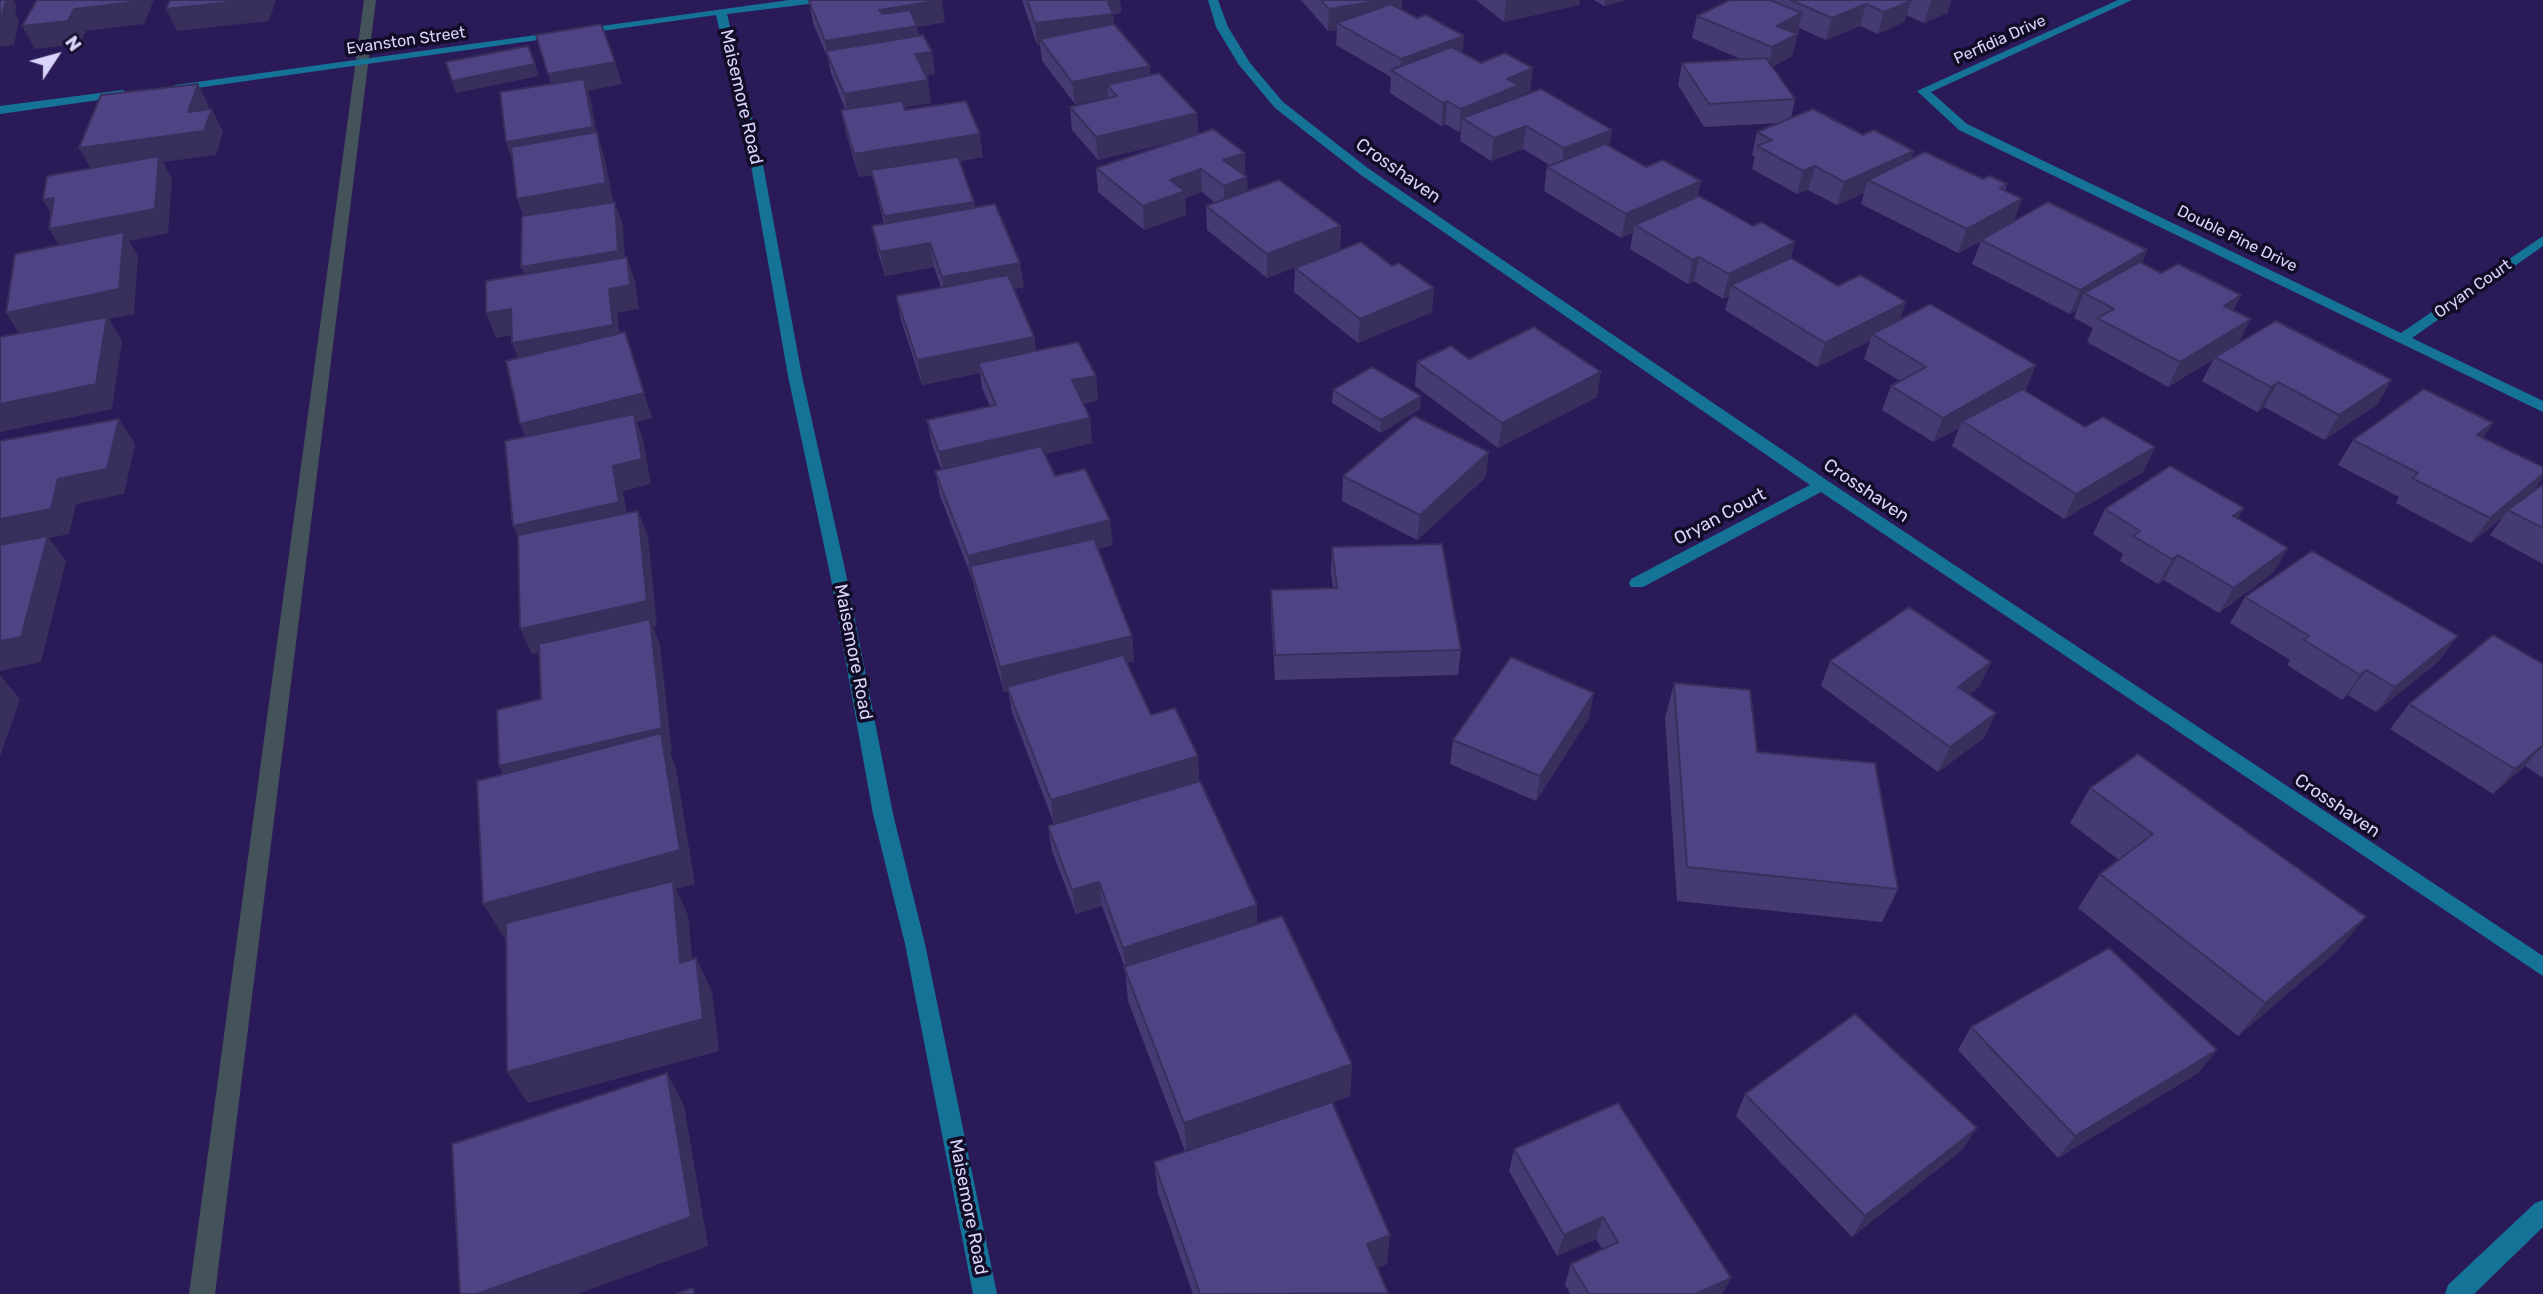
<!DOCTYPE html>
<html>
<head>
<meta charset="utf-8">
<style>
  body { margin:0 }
  #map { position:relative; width:2543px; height:1294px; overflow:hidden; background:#2b1a58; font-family:Rubik,sans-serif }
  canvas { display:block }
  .north { position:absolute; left:21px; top:21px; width:70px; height:70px; -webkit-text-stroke:5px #120c27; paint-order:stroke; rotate:54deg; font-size:19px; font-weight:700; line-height:28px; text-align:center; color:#d8d4fa }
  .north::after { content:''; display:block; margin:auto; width:24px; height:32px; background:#d8d4fa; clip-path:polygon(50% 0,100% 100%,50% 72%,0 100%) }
</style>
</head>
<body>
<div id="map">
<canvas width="2543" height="1294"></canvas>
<div class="north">N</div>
</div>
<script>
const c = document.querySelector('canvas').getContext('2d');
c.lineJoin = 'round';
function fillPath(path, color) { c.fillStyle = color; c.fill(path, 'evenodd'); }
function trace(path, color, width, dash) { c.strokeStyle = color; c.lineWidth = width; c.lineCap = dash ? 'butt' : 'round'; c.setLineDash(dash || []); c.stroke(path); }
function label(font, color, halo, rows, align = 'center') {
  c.font = font + ' Rubik,sans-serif'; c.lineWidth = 7; c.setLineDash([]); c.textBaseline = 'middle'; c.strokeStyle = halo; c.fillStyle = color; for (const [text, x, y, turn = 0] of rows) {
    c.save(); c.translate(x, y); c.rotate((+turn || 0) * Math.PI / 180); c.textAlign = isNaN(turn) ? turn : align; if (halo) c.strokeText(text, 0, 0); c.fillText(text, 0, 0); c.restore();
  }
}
fillPath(new Path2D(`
  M364 0H376L215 1294H189Z`), '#44525a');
fillPath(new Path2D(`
  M789 0H822L817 3 727 14 761 154 802 376 846 574 893 814 925 944 997 1294H973L905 944 873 814 830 574 788 376 749 154 716 15 175 91 169 88 175 85Z
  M1208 0H1218L1228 27 1250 63 1283 102 1369 169 1828 481 2543 956V976L1821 492 1643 587H1631L1629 583 1631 579 1810 485 1361 175 1275 108 1239 65 1216 27Z
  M2118 0H2132L1931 92 1967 124 2401 333 2543 236V246L2412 338 2543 401V412L1959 130 1917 91Z
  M123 90 129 94 127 96 0 114V106Z
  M2543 1200V1227L2474 1294H2445L2448 1285 2535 1203Z`), '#167398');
fillPath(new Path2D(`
  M1022 0H1120L1121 13 1113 14 1114 24 1150 66V75L1197 113 1198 134 1245 153V176L1248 191 1341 226 1340 250 1267 278 1207 230 1206 206 1215 203 1202 192 1185 198 1186 215 1144 230 1098 192 1096 168 1175 141 1098 160 1072 130 1070 107 1108 97 1075 104 1042 61 1040 45H1037Z
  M1301 0H1402V10L1463 53 1530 91 1518 96 1517 97 1612 130 1609 146 1697 197 1791 258 1838 286 2026 390 2024 391 2085 427 2155 447 2143 472 2064 519 1952 446 1959 428 1933 442 1882 410 1891 386 1900 381 1864 359 1870 341 1817 367 1725 310 1729 296 1723 299 1694 281 1688 284 1630 249 1633 233 1621 238 1544 191 1547 167 1551 166 1523 149 1491 161 1460 141 1461 131 1459 132 1445 124 1441 126 1390 93 1391 77 1336 45 1337 30 1328 31Z
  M1476 0H1580L1579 5 1504 22Z
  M1594 0H1626L1604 6Z
  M1730 0H1953H1951L1947 13 1924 23 1906 15 1904 22 1878 34 1860 26 1826 40 1799 28 1792 56 1772 67 1795 99 1791 118 1863 135 1911 158 1983 179 2007 184 2005 191 2014 221 2147 250 2142 263 2161 273 2241 295 2233 310 2239 343 2377 405 2324 440 2264 407 2257 412 2202 381 2214 359 2168 387 2087 342 2093 328 2074 318 2077 310 2070 314 1972 264 1981 241 1958 253 1861 204 1864 193 1837 205 1808 190 1797 194 1752 169 1755 157 1752 155 1757 132 1780 123 1704 127 1678 85 1682 63 1743 60 1692 38 1697 16Z
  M809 1 945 22 917 27 919 35 932 52 935 74 925 76 931 103 904 107 905 110 983 157 960 161 974 202 975 208 1024 287 1014 289 1034 337 1036 351 1096 376 1098 400 1083 404 1090 418 1092 443 1045 454 1055 476 1113 545 1098 549 1132 636 1134 661 1127 663 1151 715 1198 756 1199 781 1257 905V924L1352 1064 1350 1096 1333 1102 1387 1264 1377 1268 1388 1294H1193L1158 1193 1154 1162 1185 1151 1128 1001 1125 968 1102 906 1076 914 1052 851 1048 826 1054 824 1012 712 1008 691 1004 692 975 591 973 581 940 496 935 471 941 469 932 445 927 420 990 406 982 388 980 373 922 385 901 320 896 296 941 287 934 267 885 276 877 249 872 226 884 224 872 175 859 177 846 133 841 110 845 109 831 73 828 59 813 23Z
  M1392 266 1432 312 1358 343 1294 292 1295 268Z
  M1469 359 1597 397 1498 448 1415 386 1417 362Z
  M1333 390 1420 409 1381 433 1332 403Z
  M2493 423 2483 438 2543 477 2532 492 2543 484V564L2490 535 2503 517 2471 543 2396 503 2399 497 2338 465 2353 440Z
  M1343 476 1486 477 1417 540 1342 501Z
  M2105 509 2238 519 2288 548 2273 573 2219 613 2164 580 2158 584 2120 561 2123 554 2093 534Z
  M1332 547 1461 650 1458 675 1275 680 1271 615V590L1333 588 1331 572Z
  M2245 597 2439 661 2376 712 2348 695 2342 700 2287 665 2290 660 2230 623Z
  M1830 661 1991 662 1979 687 1969 694 1984 738 1938 772 1821 686Z
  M2543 664V778L2525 766 2493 794 2390 729 2409 704Z
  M1674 683 1757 752 1898 889 1882 922 1677 901 1665 718Z
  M1589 718 1536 801 1450 764 1453 740Z
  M2090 788 2337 951 2238 1036 2078 908 2100 874 2119 860 2070 823Z
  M1971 1027 2217 1050 2198 1073 2058 1158 1958 1050Z
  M1745 1094 1977 1128 1962 1150 1852 1237 1736 1116Z
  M1514 1149 1731 1278 1722 1294H1570L1565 1284 1571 1264 1602 1249 1596 1239 1557 1256 1509 1171Z`), '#453a72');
fillPath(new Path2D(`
  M2 0H13L17 7 15 14 19 20 14 45 0 47V23Z
  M134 0H154L144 24 86 31 80 44 35 49 22 26 74 9Z
  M249 0H276L269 21 177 31 166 9Z
  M942 0 945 22 917 27 921 48 828 56 825 41 879 10Z
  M1104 0H1120L1121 13 1105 15Z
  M1383 0H1402L1401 18 1337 23V30L1328 31 1329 9Z
  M1506 0H1580L1579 5 1504 22Z
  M1605 0H1626L1604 6Z
  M1933 0H1953H1951L1947 13 1924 23 1931 1Z
  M1911 1 1904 22 1878 34 1884 12Z
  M1866 4 1860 26 1826 40 1832 18Z
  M1802 13 1792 56 1767 70 1777 26Z
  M1113 14 1114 36 1040 39V45H1037L1035 23Z
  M1464 36 1462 59 1400 76 1401 59Z
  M932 52 935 74 919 77 915 54Z
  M615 62 622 84 588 91 591 101 597 135 604 155 614 206 526 222 517 199 514 165 506 142 556 97 548 74Z
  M535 64 539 76 456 93 452 81Z
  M1150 66 1151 88 1107 85 1108 97 1075 104 1072 82Z
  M1533 68 1530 91 1518 96 1516 108 1462 118 1461 131 1459 132 1461 109 1507 79Z
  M928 80 931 103 848 117 844 94Z
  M198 84 209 106 201 132 212 109 223 132 216 155 163 162 172 179 168 233 129 241 138 256 134 314 109 319 122 341 112 409 0 432V404L22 338 6 313 64 253 49 229 92 171 79 148 188 112Z
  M1447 101 1445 124 1441 126 1443 103Z
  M1197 113 1198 136 1098 160 1096 137Z
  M1526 126 1523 149 1491 161 1494 138Z
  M1612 130 1608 153 1561 172 1564 148Z
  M980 134 983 157 859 177 854 154Z
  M1914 151 1907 174 1868 180 1864 193 1837 205 1844 182Z
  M1245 153V176L1223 160Z
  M1815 166 1808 190 1797 194 1803 171Z
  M1201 169 1202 192 1185 198 1186 215 1144 230 1143 206 1170 180Z
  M1247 177 1248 201 1224 210V186Z
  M1701 181 1696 205 1635 225 1633 233 1621 238 1626 214Z
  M54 198 57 224 43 200Z
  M2022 199 2014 222 1958 253 1967 229Z
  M615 202 623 226 626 276 531 291 521 267Z
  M974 202 978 225 888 240 884 216Z
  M1341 226 1340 250 1267 278V254Z
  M1795 242 1789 266 1731 285 1729 296 1723 299 1729 274Z
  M930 243 934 267 885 276 880 252Z
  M2147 250 2137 274 2084 293 2077 310 2070 314 2080 290Z
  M627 257 635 281 639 309 617 313 622 350 522 368 512 343 609 289Z
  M1699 257 1694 281 1688 284 1693 260Z
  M1020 263 1024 287 946 301 942 277Z
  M1434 288 1432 312 1358 343 1360 319Z
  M2241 295 2229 320 2224 306Z
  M1906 302 1898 326 1872 334 1870 341 1817 367 1825 343Z
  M511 309 521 334 496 338 486 313Z
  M2251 319 2238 344 2215 357 2214 359 2168 387 2180 362Z
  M625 332 652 418 637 422 643 439 651 484 623 491 629 527 524 551 513 526 613 466 531 449 520 424Z
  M1034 337 1037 362 978 363 980 373 922 385 917 360Z
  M2036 365 2026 390 1966 424 1962 421 1959 428 1933 442 1943 418Z
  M1601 372 1597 397 1498 448 1502 423Z
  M1096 376 1098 400 1075 405 1072 380Z
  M2392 380 2377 405 2324 440 2339 415Z
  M2278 382 2264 407 2257 412 2271 387Z
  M1421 396 1420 409 1381 433V420Z
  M1090 418 1092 443 944 477 939 452Z
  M119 419 135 444 124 494 76 504 69 534 49 538 66 561 41 662 0 671V519L58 479Z
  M2493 423 2476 448 2477 435Z
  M2155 447 2143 472 2064 519 2076 494Z
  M1489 452 1486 477 1417 540 1420 515Z
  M2543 474V477L2530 495 2508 510 2503 517 2471 543 2490 518Z
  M2244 508 2230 533 2233 516Z
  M638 511 648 536 657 626 653 627 660 644 672 753H670L676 768 695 884 676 889 688 915 696 996 680 963 673 890 504 938 483 904 512 791 499 766 651 628 532 654 520 629Z
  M1110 520 1113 545 975 581 970 566 972 581 968 556Z
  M2288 548 2273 573 2219 613 2234 588Z
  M2178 555 2164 580 2158 584 2172 559Z
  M1132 636 1134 661 1009 691 1007 687 1008 691 1004 692 1000 667Z
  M2458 636 2439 661 2376 712 2395 687Z
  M1991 662 1979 687 1947 712 1958 687Z
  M2366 670 2348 695 2342 700 2360 675Z
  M0 675 20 699 0 757Z
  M1594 693 1589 718 1536 801 1540 776Z
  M1996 713 1984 738 1938 772 1950 747Z
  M2543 745 2525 766 2493 794 2515 769Z
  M1198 756 1199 781 1054 825 1051 800Z
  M1099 882 1102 906 1076 914 1072 890Z
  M1257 905V929L1126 971 1123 948Z
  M2366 917 2337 951 2238 1036 2265 1003Z
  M696 958 712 991 719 1051 528 1103 507 1072Z
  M2217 1050 2198 1073 2058 1158 2075 1136Z
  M1352 1064 1350 1096 1187 1155 1184 1123Z
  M667 1073 684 1105 708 1246 578 1294H477Z
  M1977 1128 1962 1150 1852 1237 1865 1216Z
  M1603 1217 1596 1239 1557 1256 1564 1235Z
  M1390 1235 1387 1264 1364 1273 1367 1244Z
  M1731 1278 1722 1294H1696Z`), '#382f5c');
const building = new Path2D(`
  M0 0H6L0 23Z
  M37 0H134L133 2 74 9 68 21 22 26Z
  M170 0H249L166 9Z
  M813 0H942L879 10 882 14 910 10 917 26 825 41 809 1Z
  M1027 0H1107L1113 14 1035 23Z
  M1321 0H1383L1329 9Z
  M1730 0H1770L1802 13 1777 26 1798 34 1772 47 1697 16Z
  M1791 0H1909L1911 1 1884 12 1866 4 1832 18Z
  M1391 4 1417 18 1426 15 1464 36 1401 59 1337 23Z
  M601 24 615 62 548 74 536 35Z
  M1114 24 1150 66 1072 82 1040 39Z
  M923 35 932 52 915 54 928 80 844 94 826 51Z
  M528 46 535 64 452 81 446 62Z
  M1452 47 1481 63 1505 53 1533 68 1507 79 1519 85 1461 109 1447 101 1443 103 1391 70Z
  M1766 58 1795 99 1709 104 1682 63Z
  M1159 73 1197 113 1096 137 1070 107 1117 96 1107 85Z
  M584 79 593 127 506 142 500 92Z
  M198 84 188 112 212 109 204 131 79 148 101 95Z
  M1541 89 1612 130 1564 148 1526 126 1494 138 1462 118Z
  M902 101 905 110 966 101 980 134 854 154 841 110Z
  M1813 109 1863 135 1874 130 1914 151 1844 182 1815 166 1803 171 1757 146 1772 140 1757 132Z
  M1213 129 1245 153 1223 160 1247 177 1224 186 1201 169 1170 180 1185 191 1143 206 1096 168Z
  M597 132 606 183 517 199 511 147Z
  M1605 144 1646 167 1663 160 1701 181 1626 214 1547 167Z
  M1925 152 1983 179 1990 176 2007 184 2000 188 2022 199 1967 229 1868 180Z
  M159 156 155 209 49 229 54 198 43 200 47 176Z
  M958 157 974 202 884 216 871 170Z
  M1279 180 1341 226 1267 254 1206 206Z
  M1699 196 1753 226 1761 222 1795 242 1729 274 1699 257 1693 260 1635 225Z
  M615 202 618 251 521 267 522 216Z
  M2048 202 2147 250 2080 290 1981 240Z
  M995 204 1020 263 942 277 930 243 880 252 872 226Z
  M124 232 119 289 6 313 15 254Z
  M1361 242 1392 266 1399 263 1434 288 1360 319 1295 268Z
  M627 257 630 285 609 289 613 325 512 343 511 309 486 313V281Z
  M1791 258 1838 286 1860 275 1906 302 1825 343 1731 285Z
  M2140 262 2161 273 2178 264 2241 295 2224 306 2251 319 2180 362 2097 318 2114 309 2084 293Z
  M1008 275 1034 337 917 360 896 296Z
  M1930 304 2036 365 1943 418 1891 386 1926 367 1872 334Z
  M107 317 96 384 0 404V337Z
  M2276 321 2392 380 2339 415 2278 382 2271 387 2215 357Z
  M1534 327 1601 372 1502 423 1417 362 1451 346 1469 359Z
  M625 332 644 393 520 424 506 361Z
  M1078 342 1096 376 1072 380 1090 418 939 452 927 420 996 405 978 363Z
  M1372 367 1421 396 1381 420 1333 390Z
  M2022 389 2085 427 2103 417 2155 447 2076 494 1962 421Z
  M2424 389 2493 423 2477 435 2543 467V474L2490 518 2412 478 2418 473 2353 440Z
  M634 414 642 459 613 466 619 502 513 526 505 441Z
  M1414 416 1489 452 1420 515 1343 476Z
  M119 419 107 469 58 479 51 509 0 519V441Z
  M1041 446 1055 476 1085 469 1110 520 968 556 935 471Z
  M2170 466 2244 508 2233 516 2288 548 2234 588 2178 555 2172 559 2133 536 2140 531 2105 509Z
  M2543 484V528L2508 510Z
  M638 511 647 601 520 629 518 535Z
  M48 536 21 637 0 641V545Z
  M1094 539 1132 636 1000 667 970 566Z
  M1442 544 1461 650 1275 655 1271 590 1337 588 1332 547Z
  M2312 551 2458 636 2395 687 2366 670 2360 675 2304 640 2309 636 2245 597Z
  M1909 607 1991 662 1958 687 1996 713 1950 747 1830 661Z
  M650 619 662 728 499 766 497 710 541 699 539 644Z
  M2493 635 2543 664V745L2515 769 2409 704Z
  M1123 655 1151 715 1175 708 1198 756 1051 800 1007 687Z
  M1511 657 1594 693 1540 776 1453 740Z
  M1674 683 1750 690 1757 752 1875 763 1898 889 1687 867Z
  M661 733 680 850 483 904 477 781Z
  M2138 754 2366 917 2265 1003 2100 874 2153 834 2090 788Z
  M1200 781 1257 905 1123 948 1099 882 1072 890 1048 826Z
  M673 881 680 963 696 958 703 1019 507 1072 506 923Z
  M1282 916 1352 1064 1184 1123 1124 967Z
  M2109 948 2217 1050 2075 1136 1971 1027Z
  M1855 1014 1977 1128 1865 1216 1745 1094Z
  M667 1073 691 1217 477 1294H460L452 1144Z
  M1332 1102 1390 1235 1367 1244 1388 1293 1200 1294 1154 1162Z
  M1618 1103 1731 1278 1696 1294H1589L1571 1264 1618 1242 1603 1217 1564 1235 1514 1149Z
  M693 1288 694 1294H676Z`);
fillPath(building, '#504384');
trace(building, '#382f5c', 2);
label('16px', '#d8d4fa', '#120c27', [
  ["Perfidia Drive",2000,40,-24],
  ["Evanston Street",406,41,-8],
  ["Double Pine Drive",2237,239,26],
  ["Oryan Court",2473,289,-35]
]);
label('18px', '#d8d4fa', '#120c27', [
  ["Maisemore Road",741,97,77],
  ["Crosshaven",1398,171,35],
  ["Crosshaven",1866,491,34],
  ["Oryan Court",1720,517,-28],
  ["Maisemore Road",853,652,79],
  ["Crosshaven",2337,806,34],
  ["Maisemore Road",968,1207,79]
]);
</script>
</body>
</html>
